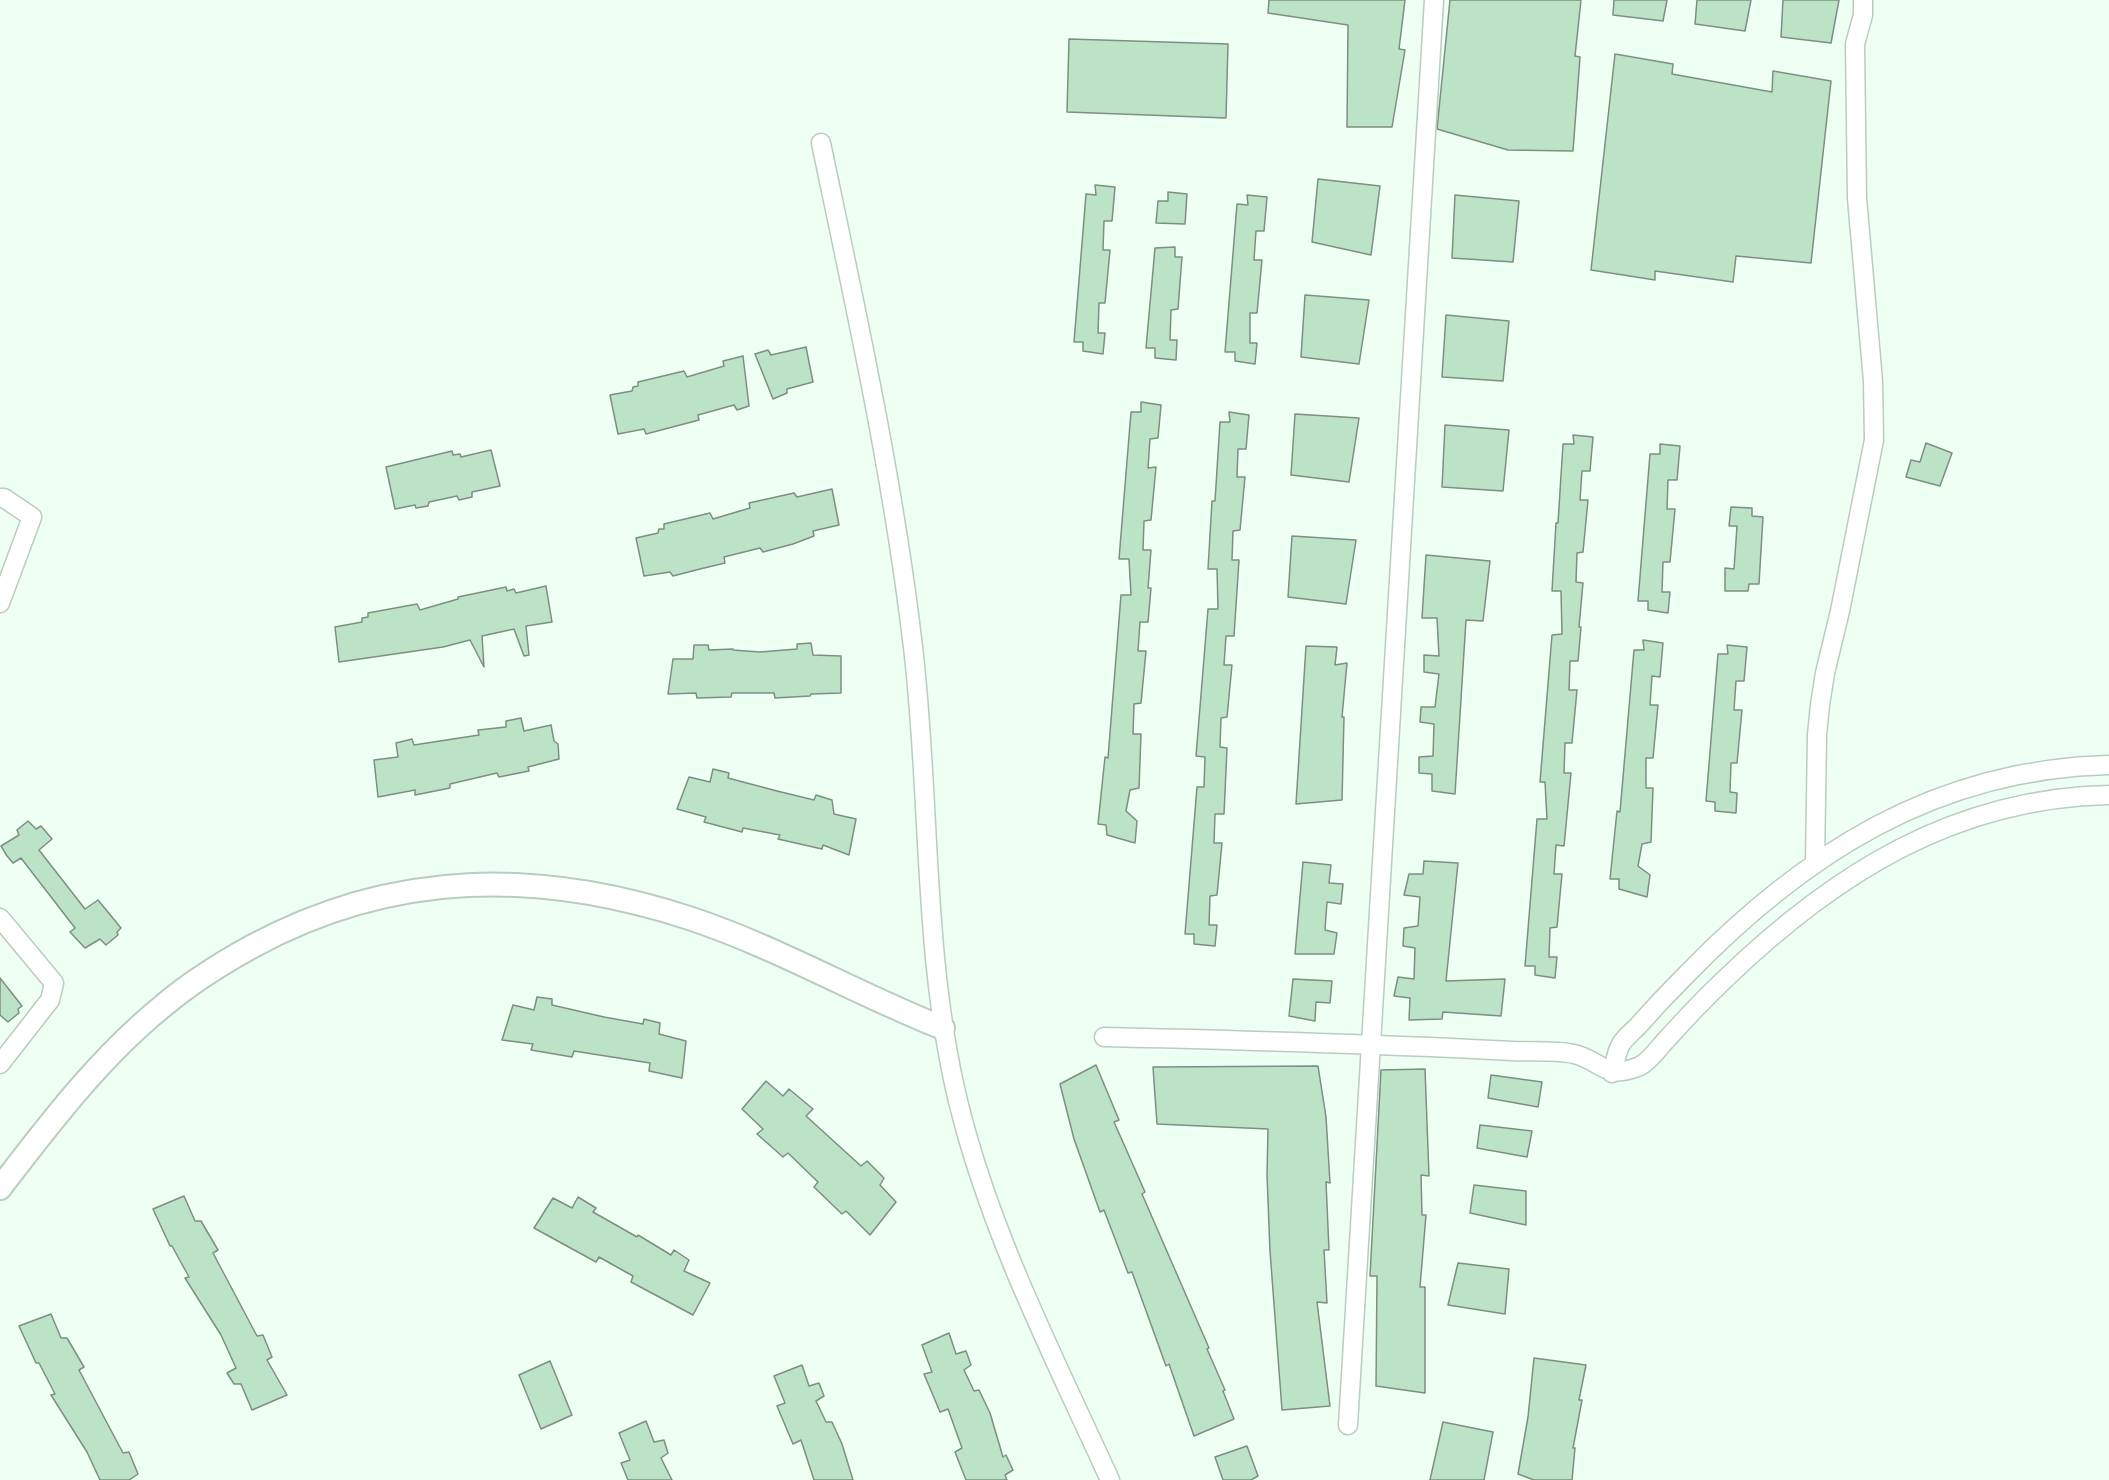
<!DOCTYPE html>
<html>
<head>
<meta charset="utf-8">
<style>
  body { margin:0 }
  canvas { display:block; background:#eefff3 }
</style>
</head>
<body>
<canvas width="2109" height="1480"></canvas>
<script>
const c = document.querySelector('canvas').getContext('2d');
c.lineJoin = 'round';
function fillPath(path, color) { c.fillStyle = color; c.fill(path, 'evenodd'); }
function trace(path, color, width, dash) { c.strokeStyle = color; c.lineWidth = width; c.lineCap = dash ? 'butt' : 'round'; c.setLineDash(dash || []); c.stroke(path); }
const building = new Path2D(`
  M1269 0H1405L1399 49 1405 50 1392 127H1347L1348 25 1268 13Z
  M1450 0H1581L1575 56 1580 57 1573 151 1508 150 1437 129Z
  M1614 0H1667L1663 21 1613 15Z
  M1697 0H1751L1745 31 1695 24Z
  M1783 0H1839L1831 43 1781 37Z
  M1069 39 1228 44 1226 118 1067 112Z
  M1615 54 1673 64 1672 74 1772 92 1773 71 1831 81 1811 263 1736 256 1733 282 1655 271V280L1591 270Z
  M1318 179 1380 186 1371 255 1312 242Z
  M1095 185 1115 187 1112 221H1104L1103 250H1110L1105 303H1099L1098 333H1105L1103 354 1083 351V342H1074L1086 194 1096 195Z
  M1168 192 1187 194 1185 224 1156 223 1158 201H1168Z
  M1247 195 1267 197 1264 231H1256L1254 260H1262L1257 313H1250V343H1257L1255 364 1235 361V352H1225L1237 204 1248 205Z
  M1455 195 1519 201 1513 262 1452 258Z
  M1175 247V257H1182L1178 309 1171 310 1170 340H1177L1176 360 1155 358V348H1146L1155 248Z
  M1305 295 1369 300 1359 364 1301 357Z
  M1446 315 1509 321 1503 381 1442 377Z
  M806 347 813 382 787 389V393L773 399 755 354 768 350 771 355Z
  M743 356 749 406 737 410 734 405 698 415 699 420 646 434 644 429 618 434 610 395 632 391 633 387 638 386V382L684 371 687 377 724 366 723 361Z
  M1141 402 1161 405 1158 438 1150 439 1148 468 1156 467 1151 520 1144 521 1143 550H1151L1148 588H1151L1148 622H1140L1138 651H1146L1141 703 1134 704 1133 734H1141L1139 788 1130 790 1126 811 1137 821 1135 843 1107 835 1106 825 1098 824 1105 757 1108 758 1121 595H1131L1129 559H1119L1131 412H1141Z
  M1229 412 1249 415 1246 449H1238L1237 477H1245L1240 530 1233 531 1232 560H1239L1234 636H1226L1224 665H1232L1227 717 1221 718 1220 747 1227 748 1224 814H1215L1214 843H1222L1217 895 1210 896 1209 925H1217L1215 946 1194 944V934H1185L1197 787H1204L1205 757 1196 756 1208 609H1218L1217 569H1208L1212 501H1215L1220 422H1230Z
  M1295 414 1359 418 1349 482 1291 475Z
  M1445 425 1509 430 1503 491 1442 487Z
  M1573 435 1593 437 1590 471H1582L1580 500H1588L1583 552 1577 553 1576 582 1583 583 1579 627H1581L1578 661H1570L1569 690H1577L1572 743H1565L1564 773H1571L1564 846 1556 845 1554 874H1562L1557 927 1550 928 1549 957H1557L1555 978 1535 975V966H1525L1537 819H1547L1545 782H1540L1552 635 1562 634 1561 591H1552L1556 523H1558L1563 444H1574Z
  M1926 443 1952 453 1940 486 1906 477 1911 460 1920 462Z
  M1660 444 1680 446 1677 480H1668L1667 509H1675L1670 562H1663L1662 592H1670L1668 613 1648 610V601H1638L1650 454H1660Z
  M491 450 500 486 472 492V497L459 500 457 496 429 502 428 506 416 508 415 505 395 509 386 467 452 451 453 455 460 454 461 457Z
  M832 489 839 525 813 531 814 536 793 544 763 552 760 548 724 557 725 563 700 569 673 576 670 572 644 576 636 538 658 533 659 529H664V524L710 513 713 519 750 508 749 503 794 493 797 497Z
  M1731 507 1752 508V516L1763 517 1759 584H1749L1748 591H1725V568L1734 569 1737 526H1729Z
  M1292 536 1356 540 1346 604 1288 597Z
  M1426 555 1490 561 1483 621 1466 620 1455 794 1432 791V774L1419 773V757L1433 756 1434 724 1420 722 1421 707H1435L1439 674 1424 672V655L1439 656 1437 618H1422Z
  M546 586 552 622 526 626 529 655 524 656 514 629 482 636 484 667 470 640 443 647 339 662 335 627 362 622V618L368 617V613L417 604 420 610 458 599V597L506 587 507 591 514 589 516 593Z
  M1643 640 1663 643 1660 677 1652 676 1650 705H1658L1653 758H1646V788H1653L1651 842 1642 844 1638 866 1650 875 1647 897 1619 889V879H1610L1617 811 1620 812 1634 650H1644Z
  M811 643 813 655 841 656V693L811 694 810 696 775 698 774 693H732L731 697 697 698 696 693 668 694 673 659H693L694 645H708L709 650 733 649V650L760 652 797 649V644Z
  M1727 645 1747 647 1744 681H1736L1734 710H1742L1737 763H1731L1730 792 1737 793 1736 813 1715 811V802L1706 801 1718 654H1728Z
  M1306 646 1337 647 1335 665 1347 663 1342 717H1344L1342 800 1296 804Z
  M521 718 524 731 551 725 554 741 558 744 559 759 528 767 529 771 499 777 497 773 450 784V788L415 795V790L378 797 374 760 398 757 396 743 412 739 414 745 479 735 478 730 506 727V721Z
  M713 769 729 773 728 778 777 791 814 800 816 795 832 800 834 814 856 819 849 855 823 845 822 849 778 839 780 835 743 828 742 832 704 822 706 817 677 809 689 777 710 782Z
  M28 821 36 829 41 826 52 839 39 850 85 909 98 900 121 928 117 932 118 935 106 945 100 939 85 948 70 932 75 928 21 858 13 863 7 856 1 846 19 835 17 830Z
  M1424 861 1458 863 1446 981 1505 979 1501 1016 1443 1012 1442 1019 1409 1020 1410 998 1394 996 1398 977 1414 979 1415 948 1403 946 1404 928 1418 926 1420 897 1404 895 1409 874H1423Z
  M1303 862 1331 865 1329 883 1343 884 1341 904 1327 902 1325 930 1337 933 1334 954H1295Z
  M0 978 22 1006 18 1009 19 1013 8 1022 0 1015Z
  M1293 979 1332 981 1330 1003 1316 1002 1315 1021 1289 1016Z
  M537 997 552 999V1005L604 1017 643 1024 644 1019 660 1023 659 1034 686 1041 682 1078 649 1071 650 1063 574 1051 572 1057 531 1050 533 1044 502 1040 513 1005 534 1010Z
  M1096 1065 1119 1120 1114 1122 1145 1192 1142 1194 1209 1348 1207 1349 1225 1390 1223 1391 1234 1419 1194 1436 1169 1364 1166 1366 1132 1272 1128 1273 1104 1210 1100 1212 1074 1139 1060 1084Z
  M1318 1066 1326 1117 1330 1183 1326 1182 1329 1250H1324L1327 1303 1317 1302 1330 1406 1282 1410 1270 1251 1267 1175 1268 1129 1157 1124 1153 1067Z
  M1425 1069 1429 1176 1421 1175 1422 1215H1426L1420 1287H1425V1393L1376 1386 1377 1276H1370L1381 1070Z
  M1491 1075 1542 1082 1538 1107 1488 1098Z
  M766 1081 783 1096 789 1089 813 1109 806 1116 861 1166 867 1161 884 1178 880 1185 896 1202 870 1235 846 1211 842 1214 814 1187 818 1182 788 1153 783 1157 757 1134 763 1129 742 1109Z
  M1480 1125 1532 1131 1527 1157 1477 1148Z
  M1474 1185 1526 1191V1225L1470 1213Z
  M184 1196 195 1221H201L218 1250 213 1253 257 1336 263 1335 272 1357 267 1360 287 1395 252 1410 241 1384H234L227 1373 236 1368 221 1335 185 1278 189 1277 172 1246H170L153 1209Z
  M578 1197 596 1208 593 1212 637 1237 638 1235 671 1255 674 1250 689 1260 684 1271 710 1283 693 1315 631 1282 633 1276 599 1257 596 1262 534 1228 553 1198 572 1208Z
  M1458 1263 1509 1269 1505 1314 1448 1305Z
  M51 1314 61 1338H67L84 1367 79 1370 123 1453 129 1452 138 1474 129 1480H100L87 1452 51 1395 55 1394 39 1363H36L19 1326Z
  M949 1333 956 1354 966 1351 971 1365 964 1370 974 1391 979 1390 990 1413 1003 1457 1006 1455 1013 1470 1005 1475 1007 1480H966L955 1452 962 1448 948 1409 940 1412 924 1374 932 1372 922 1345Z
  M1534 1358 1586 1365 1579 1400H1582L1573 1448H1575L1572 1480H1534L1518 1474 1528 1417Z
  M550 1361 572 1415 541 1429 519 1375Z
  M802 1365 809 1386 819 1383 824 1396 816 1401 826 1422H832L842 1444 853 1480H814L801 1440 793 1444 777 1406 785 1403 774 1376Z
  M646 1421 654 1442 664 1440 668 1453 661 1458 672 1480H628L621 1463 630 1460 619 1433Z
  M1443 1422 1493 1432 1484 1480H1430Z
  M1247 1446 1258 1476 1251 1480H1223L1215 1457Z`);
fillPath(building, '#bde3c7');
trace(building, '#7d8f82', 1.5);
const minor = new Path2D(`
  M821 143C856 310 893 477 913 647 931 799 922 952 958 1101 990 1233 1054 1357 1110 1480
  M0 498H4L32 517 0 603
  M1815 863 1817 735 1820 705 1825 673 1840 611 1874 440 1873 381 1857 198 1855 44 1863 15V0
  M0 918 54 983 50 1000 0 1064
  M1104 1037C1240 1040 1377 1044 1513 1051 1532 1052 1555 1050 1574 1054 1603 1061 1604 1081 1640 1066 1650 1061 1660 1046 1668 1038 1686 1018 1705 998 1725 979 1834 874 1954 798 2109 795
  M1612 1073C1615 1064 1616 1054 1620 1046 1623 1039 1632 1032 1638 1026 1653 1009 1669 992 1685 976 1803 854 1935 769 2109 765
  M1348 1425 1434 0`);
const tertiary = new Path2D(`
  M0 1188C49 1124 100 1057 163 1006 190 983 222 963 253 946 394 870 539 869 689 918 777 947 857 994 943 1028`);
trace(minor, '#b9cdbf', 21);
trace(tertiary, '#b9cdbf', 26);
trace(minor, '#fff', 18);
trace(tertiary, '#fff', 22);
</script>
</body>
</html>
